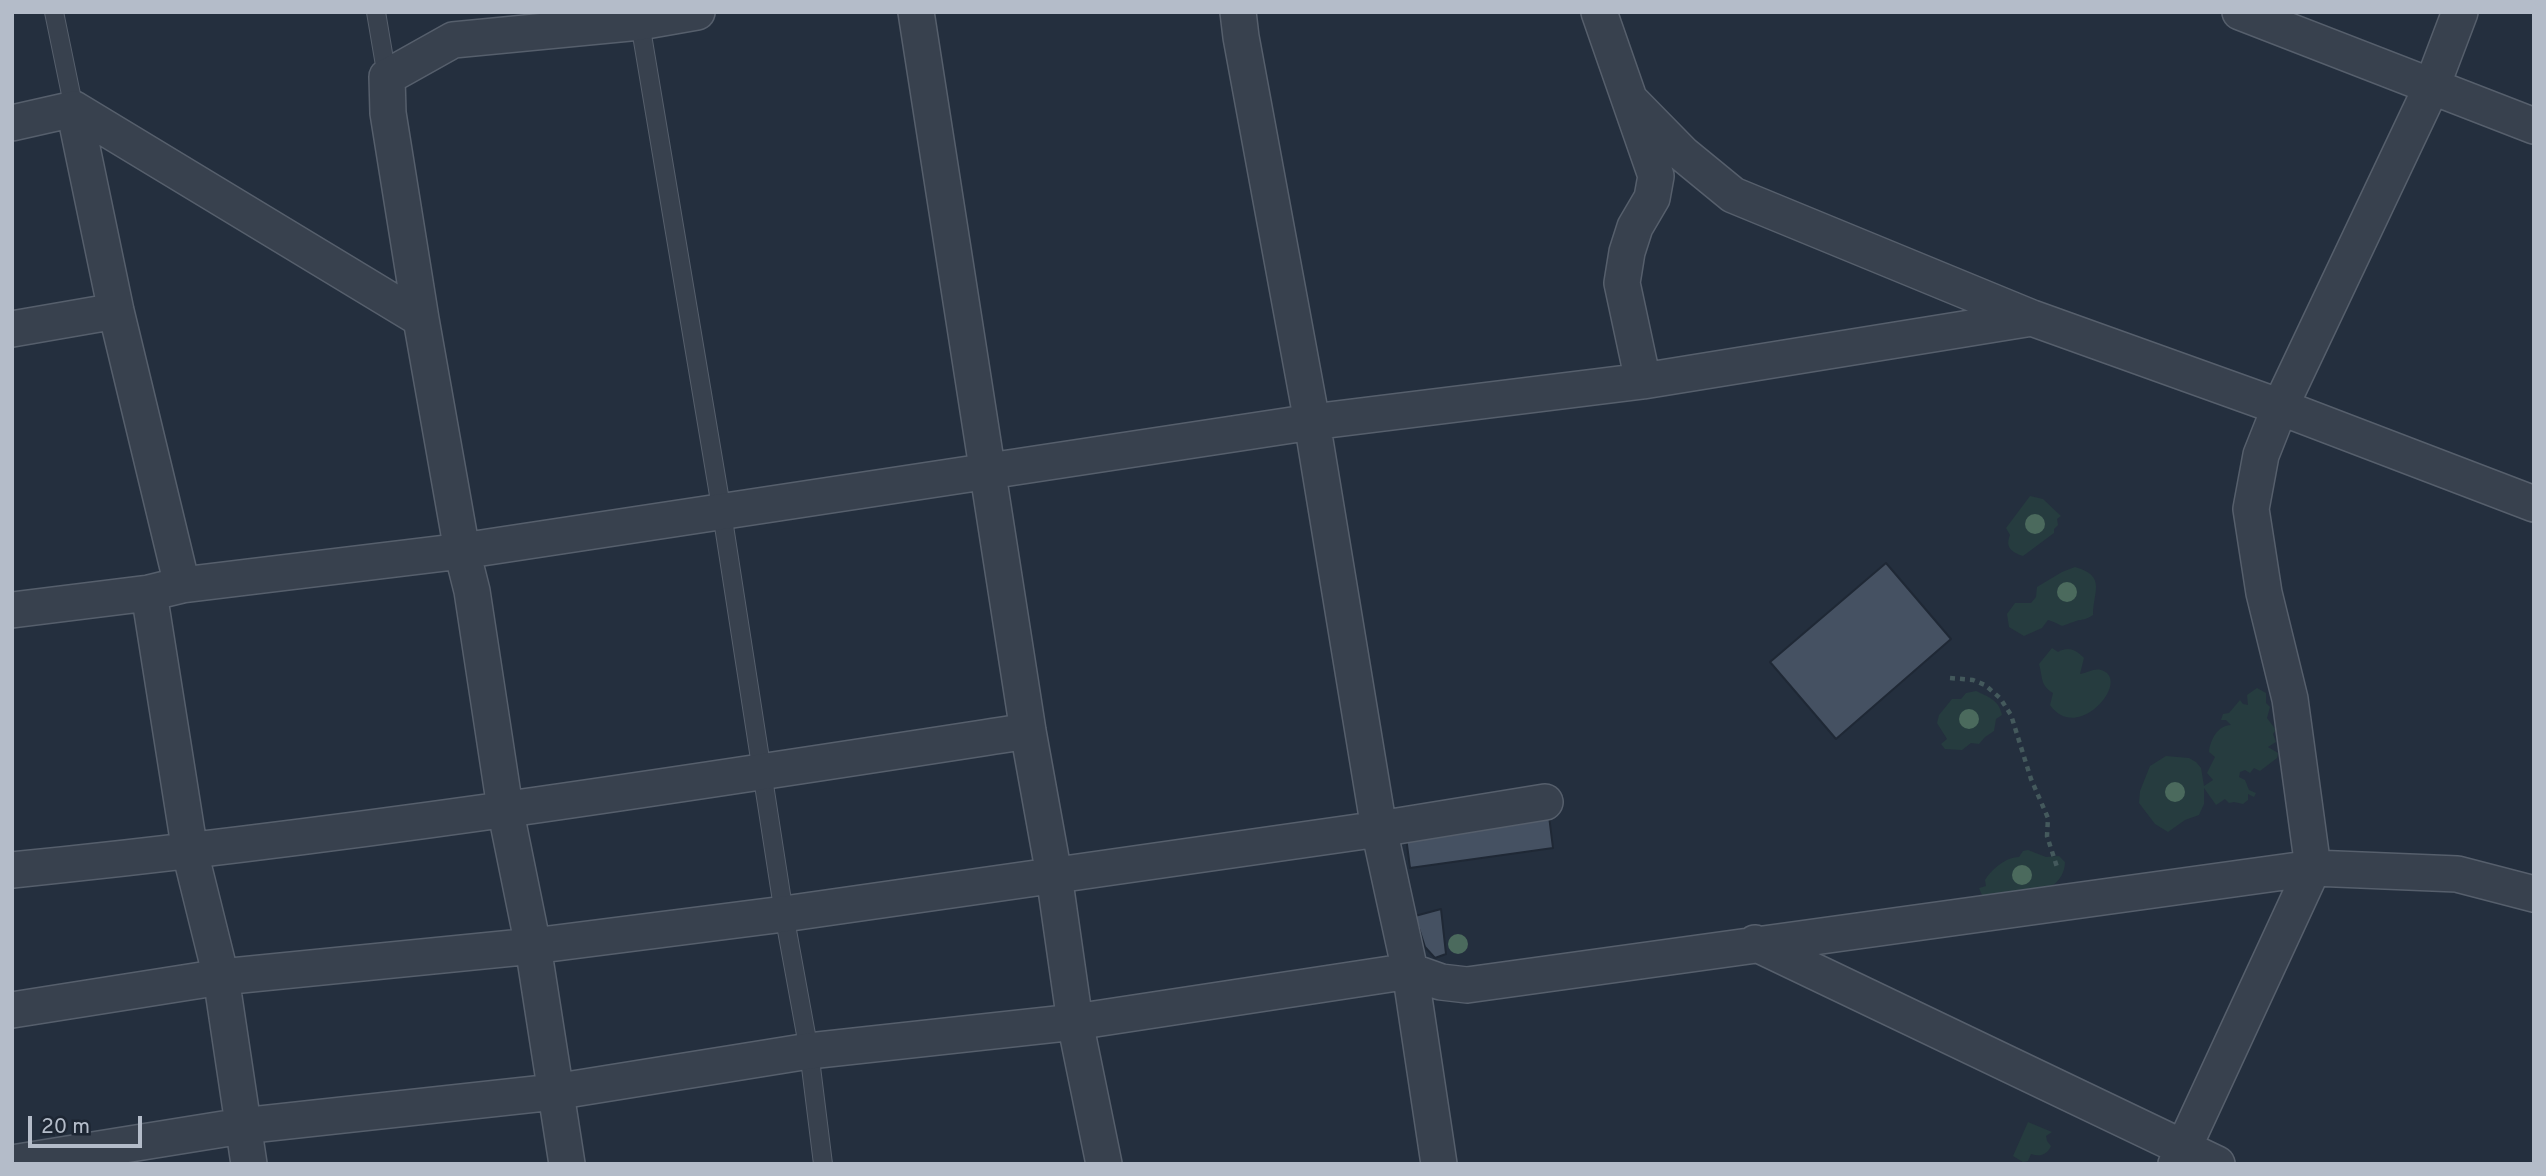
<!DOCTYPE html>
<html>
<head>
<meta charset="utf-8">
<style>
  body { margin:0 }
  #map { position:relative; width:2546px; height:1176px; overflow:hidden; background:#242f3e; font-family:Overpass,sans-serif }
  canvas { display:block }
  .frame { position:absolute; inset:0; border:14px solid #b4bcc9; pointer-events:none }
  .scale { position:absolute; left:28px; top:1116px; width:114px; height:32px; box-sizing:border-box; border:4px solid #b4bcc9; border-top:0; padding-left:9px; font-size:21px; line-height:24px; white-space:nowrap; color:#b4bcc9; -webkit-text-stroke:5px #1d2633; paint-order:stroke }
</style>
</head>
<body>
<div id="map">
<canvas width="2546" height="1176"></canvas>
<div class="frame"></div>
<div class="scale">20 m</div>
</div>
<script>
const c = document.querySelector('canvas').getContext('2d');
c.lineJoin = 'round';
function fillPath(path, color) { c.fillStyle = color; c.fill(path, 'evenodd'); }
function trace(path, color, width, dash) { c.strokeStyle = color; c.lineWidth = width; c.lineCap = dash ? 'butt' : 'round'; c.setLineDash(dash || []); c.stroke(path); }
fillPath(new Path2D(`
  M2030 496 2043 499 2061 516 2057 519 2058 525 2054 529V533L2023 556C2011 552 2005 547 2010 535L2006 528Z
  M2075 567C2107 576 2093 592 2093 615 2086 620 2083 619 2076 621 2055 628 2069 627 2048 620L2042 628 2024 636 2009 627 2007 614 2015 603H2031L2036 597 2037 587 2062 572Z
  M2052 648 2058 652C2069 646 2076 650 2084 658L2080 674C2087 673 2094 668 2101 670 2133 679 2078 745 2050 705L2053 693C2040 685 2043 678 2039 664Z
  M2257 688 2266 693V703L2270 707 2267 718 2276 730 2273 734 2276 742 2268 747 2278 753 2277 758 2260 771 2254 768 2250 773 2245 770 2240 772 2239 777 2245 780 2249 790 2256 793 2254 797 2248 794V800L2243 804 2234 802 2229 803 2225 799 2216 805 2204 788V804L2199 815 2185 820 2168 832 2155 824 2139 803 2140 791 2150 766 2166 756 2189 758 2196 762 2201 768 2204 786 2213 780 2207 773 2215 757 2209 752C2210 740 2218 725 2231 725L2226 720H2221L2223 714 2229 713 2240 700 2243 704 2248 705 2247 695Z
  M1976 691C1989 697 1999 700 2002 715L1996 719 1994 731 1985 737 1979 744 1971 743 1962 750 1945 749 1941 744 1947 739 1937 723 1939 715 1952 699H1961L1966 693Z
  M2028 850 2046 857 2059 856 2065 862C2064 897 2015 896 1989 900L1982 895 1979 888 1986 886 1985 880C1992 869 2006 857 2019 857L2023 851Z
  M2028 1122 2052 1132 2046 1136 2047 1141 2051 1146C2047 1155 2040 1157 2031 1154L2028 1161 2023 1162 2013 1156Z`), '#263c3f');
const building = new Path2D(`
  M1886 563 1951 639 1836 739 1770 662Z
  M1549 816 1553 848 1410 868 1406 837Z
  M1441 909 1446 954 1435 958 1425 947 1415 916Z`);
fillPath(building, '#455162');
trace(building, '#1f2835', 2);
const lane = new Path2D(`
  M54 12 74 109
  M376 12 387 77
  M639 17 722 513 784 914 809 1051 823 1164`);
const street = new Path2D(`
  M916 12 1028 731 1054 875 1075 1022 1104 1164
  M1238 12 1241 37 1312 422 1379 829 1410 971 1439 1164
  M1599 12 1656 176 1652 198 1635 227 1627 252 1622 283 1643 381
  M2240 12 2534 126
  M1630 100 1683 154 1733 195 2032 318 2280 407 2534 504
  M74 109 116 311 182 585
  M12 123 74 109 421 319
  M12 329 116 311
  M149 593 190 852 221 977 249 1164
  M12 610 149 593 182 585 462 551 1312 422 1643 381 2032 318
  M12 870C352 836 690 783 1028 731
  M1755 943 2217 1164
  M12 1010 221 977 533 946 784 914 1379 829 1545 802
  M12 1163 242 1126 554 1092 809 1051 1075 1022 1410 971 1441 982 1467 985 2313 868 2457 874 2534 894
  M567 1164 533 946 505 808 472 591 462 551 421 319 388 113 387 77 453 40 640 22 697 12
  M2176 1164 2313 868 2290 699 2264 593 2251 509 2261 455 2280 407 2432 86 2460 12`);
trace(lane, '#565f6c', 20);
trace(street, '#565f6c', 38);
trace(new Path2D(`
  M1950 678 1973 680 1985 685 2000 698 2011 715 2031 779 2048 818 2047 836 2057 867`), '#44595c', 4.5, [5, 5]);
trace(lane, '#38414e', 18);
trace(street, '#38414e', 35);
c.fillStyle = '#4b6a5d';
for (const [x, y] of [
  [2035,524],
  [2067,592],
  [1969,719],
  [2175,792],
  [2022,875],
  [1458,944]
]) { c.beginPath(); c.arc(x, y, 10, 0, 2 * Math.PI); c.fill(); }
</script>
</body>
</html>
